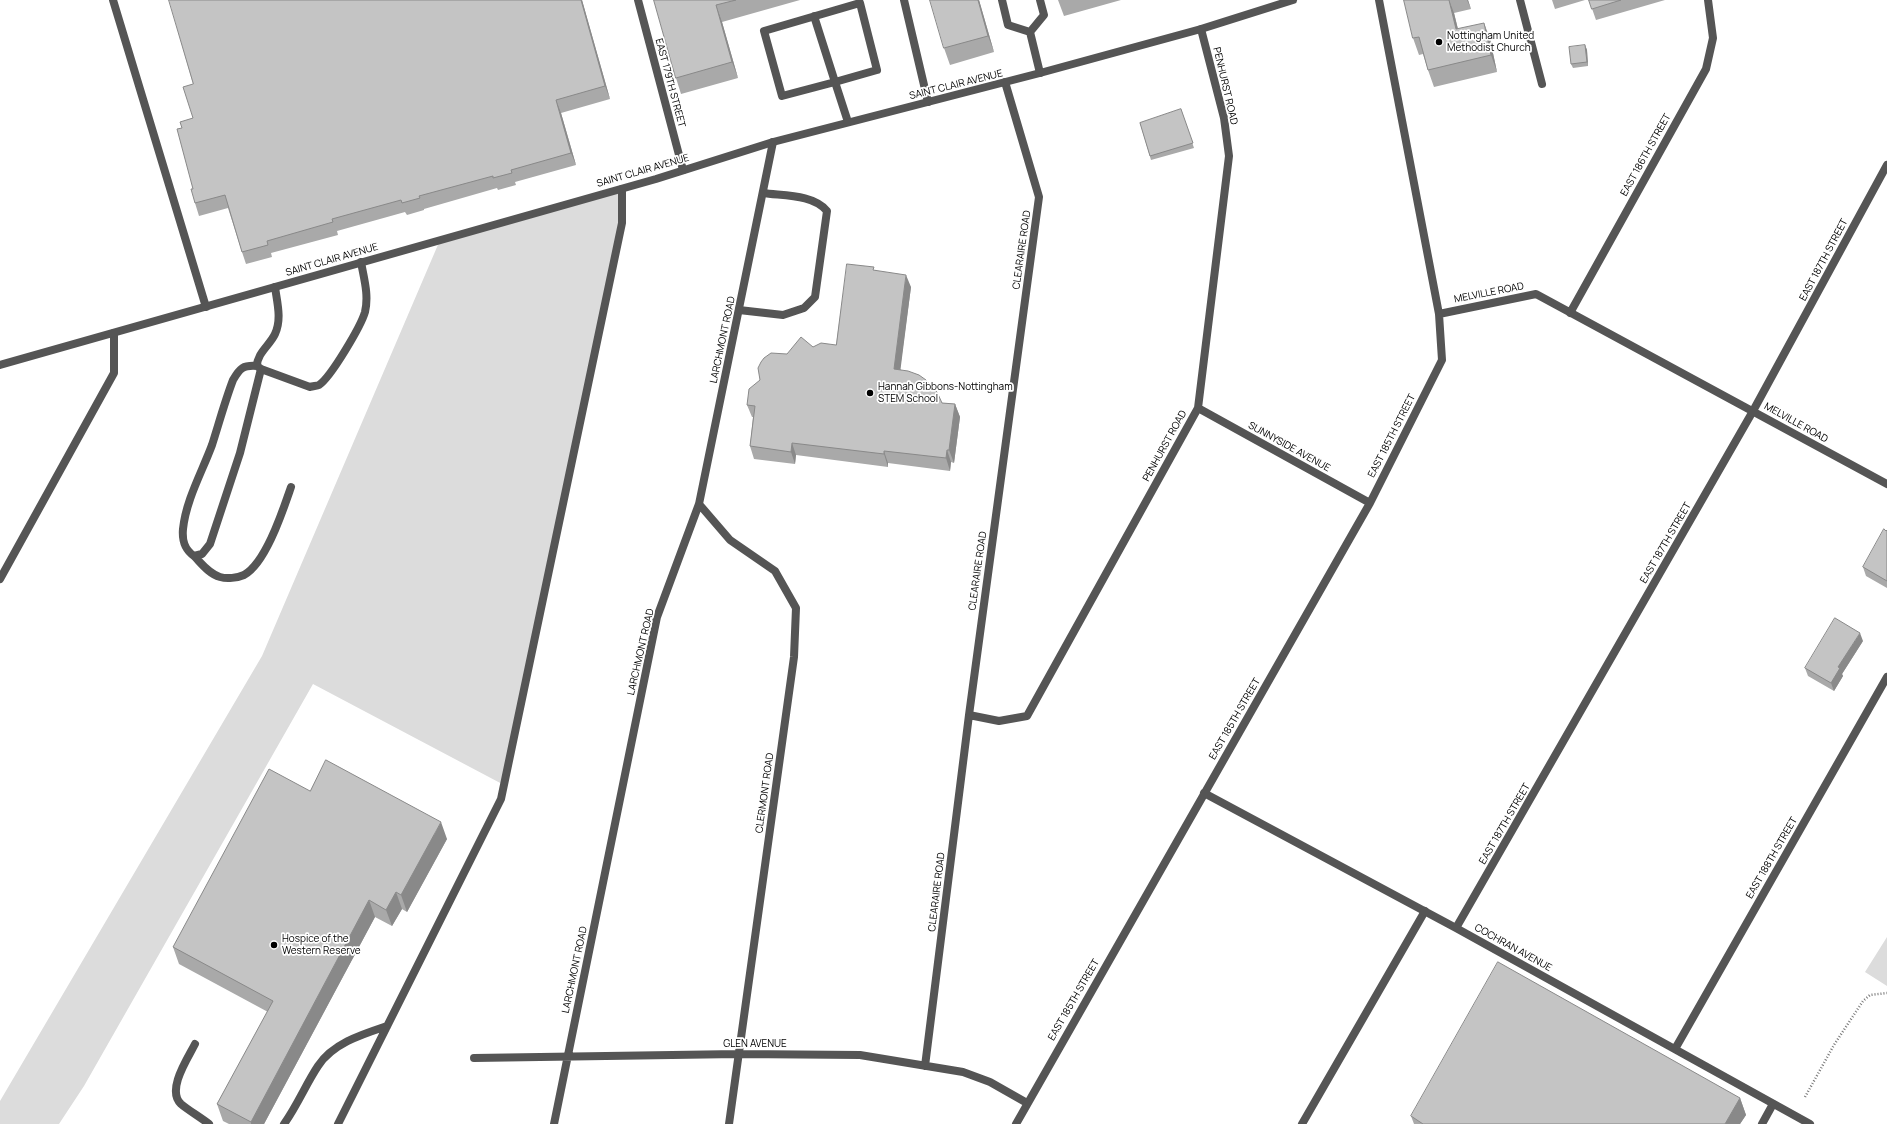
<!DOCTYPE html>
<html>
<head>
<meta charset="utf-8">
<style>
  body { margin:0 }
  canvas { display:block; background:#fff }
</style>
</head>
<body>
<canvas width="1887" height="1124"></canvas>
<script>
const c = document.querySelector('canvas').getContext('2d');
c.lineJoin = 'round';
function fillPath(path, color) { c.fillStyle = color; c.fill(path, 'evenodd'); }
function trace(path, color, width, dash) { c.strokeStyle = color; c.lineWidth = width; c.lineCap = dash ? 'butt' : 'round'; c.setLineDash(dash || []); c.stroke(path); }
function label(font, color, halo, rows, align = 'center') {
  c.font = font + ' Manrope,sans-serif'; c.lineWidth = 3.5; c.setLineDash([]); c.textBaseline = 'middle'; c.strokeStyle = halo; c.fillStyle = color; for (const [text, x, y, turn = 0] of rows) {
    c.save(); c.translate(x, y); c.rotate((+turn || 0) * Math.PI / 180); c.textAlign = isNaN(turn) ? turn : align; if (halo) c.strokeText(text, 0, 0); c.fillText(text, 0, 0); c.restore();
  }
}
fillPath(new Path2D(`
  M622 189V223L504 785 313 684 84 1086 59 1124H0V1101L262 656 440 240Z
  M1887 937V986L1865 972Z`), '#dcdcdc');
trace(new Path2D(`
  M1805 1097 1834 1045 1863 1001 1870 995 1887 993`), '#777', 2.5, [1, 2]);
trace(new Path2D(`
  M113 0 206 307
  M904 0 928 102
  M1002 0 1008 25 1030 32
  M1520 0 1542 84
  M814 16 835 82 782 96 764 31 860 3 877 70 835 82 848 122
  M1030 32 1040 73
  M1030 32 1044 15 1040 0
  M275 287C277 302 282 319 275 334 270 345 257 353 257 366L261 369 310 387C313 386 317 386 319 385 331 377 361 326 365 312 369 295 364 279 361 262
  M739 310 783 315 804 308 815 297 827 211C813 194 783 196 763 193
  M257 366C243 365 240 368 233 380 225 401 219 423 212 445 202 472 186 500 183 529 182 540 184 549 194 556L202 554 210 544 240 453 261 369
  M194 556C201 563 209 574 220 577 227 579 237 578 244 575 266 563 283 510 291 487
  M0 579 114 373V333
  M195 1044C188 1058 166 1090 181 1104 188 1110 200 1117 209 1124
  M284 1124C297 1106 306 1084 318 1066 333 1043 363 1034 387 1026
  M338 1124 501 799 622 223V189
  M1302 1124 1425 911
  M1762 1124 1773 1104`), '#555', 8);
trace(new Path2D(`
  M638 0 683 170
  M1570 313 1706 69 1713 38 1708 0
  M1439 314 1536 294 1887 484
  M1198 408 1370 503
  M699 504 730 540 775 571 796 608 794 657 729 1124
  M969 715 999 721 1027 716 1198 408 1229 156 1224 118 1201 29
  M1204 793 1456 928 1810 1124
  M1456 928 1753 411 1887 165
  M1675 1049 1887 677
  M474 1058 738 1054 860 1055 963 1072 990 1082 1027 1103
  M925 1066 969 715 1039 197 1005 82
  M554 1124 657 617 699 504 773 142
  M1016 1124 1370 503 1442 360 1439 314 1379 0`), '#555', 8);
trace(new Path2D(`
  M0 365 656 179 773 142 1040 73 1201 29 1293 0`), '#555', 8);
fillPath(new Path2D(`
  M582 0 610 99 561 113 576 165 515 182 516 185 498 190 497 188 424 209V210L407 215 405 212 337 231 338 235 271 253 272 257 246 264 242 252 228 208 199 216 195 203 193 189 182 128 193 118V84Z
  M654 0H800L722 22 738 78 681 94 676 78Z
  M979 0 994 52 950 65 944 48Z
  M1058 0H1121L1064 16Z
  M1404 0H1468L1471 9 1454 13 1458 29 1490 39 1497 72 1434 87 1428 70 1423 54 1419 55 1413 38Z
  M1552 0H1585L1555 9Z
  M1589 0H1665L1596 20Z
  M1585 45 1587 50 1588 66 1573 68 1571 64Z
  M1181 109 1194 148 1151 160 1140 123Z
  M875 270 911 287 900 369 942 403 955 404 960 417 954 463 951 462 950 471 888 463V467L796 455 795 464 754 459 750 446 753 417H752L747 405 760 380 787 354 813 347 836 345Z
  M1887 530V588L1866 576 1863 567Z
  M1863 641 1842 674 1843 676 1834 691 1808 676 1805 668Z
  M310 791 447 839 407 912 402 909 392 926 375 917 264 1124H229L223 1121 217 1104 268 1012 179 964 173 947Z
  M1740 1098 1746 1115 1740 1124H1414L1411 1116Z`), '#a9a9a9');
fillPath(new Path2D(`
  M581 0H582L610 99 605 86Z
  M978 0H979L994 52 988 36Z
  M1449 0 1454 13 1462 46 1456 29Z
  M1467 0H1468L1471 9Z
  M716 5 722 22 738 78 732 62Z
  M1484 23 1490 39 1497 72 1491 55Z
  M1585 45 1587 50 1588 66 1587 62Z
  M556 100 561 113 576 165 571 153Z
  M906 275 911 287 899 381 894 369Z
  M955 404 960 417 954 463 949 450Z
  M792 443 796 455 795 464 791 452Z
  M947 450 951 462 950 471 946 458Z
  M884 451 888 463V467L884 454Z
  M1860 633 1863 641 1842 674 1843 676 1834 691 1831 683 1838 667Z
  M441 822 447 839 407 912 401 895Z
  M396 892 402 909 392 926 386 910Z
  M369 900 375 917 264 1124H251V1122Z
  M1740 1098 1746 1115 1740 1124H1725Z`), '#898989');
const building = new Path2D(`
  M169 0H581L605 86 556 100 571 153 511 170 512 173 493 178V176L419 196 420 198 402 203 401 200 332 219 333 222 267 241 268 245 242 252 225 195 195 203 191 189H193L177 129 182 128 180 122 193 118 183 87 193 84Z
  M654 0H736L716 5 732 62 676 78Z
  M930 0H978L988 36 944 48Z
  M1404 0H1449L1456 29 1484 23 1491 55 1428 70 1419 37 1413 38Z
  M1589 0H1621L1592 9Z
  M1585 45 1587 62 1571 64 1569 47Z
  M1181 109 1193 143 1150 156 1140 123Z
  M847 264 874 267 873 270 906 275 894 369 908 371 919 375 926 380 937 392 942 403 955 404 949 450H947L946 458 884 451V454L792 443 791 452 750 446 755 406 747 405 749 389 760 380 758 368 761 362 764 358 771 353 787 354 801 337 813 347 821 343 836 345Z
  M1884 529 1886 531 1887 530V581L1863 567Z
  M1835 618 1860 633 1838 667 1840 668 1831 683 1805 668Z
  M326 760 441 822 401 895 396 892 386 910 369 900 251 1122 217 1104 273 1001 173 947 269 769 310 791Z
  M1498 962 1740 1098 1725 1124H1423L1411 1116Z`);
fillPath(building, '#c4c4c4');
trace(building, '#898989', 1);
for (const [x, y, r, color] of [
  [1439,42,4,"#000"],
  [870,393,4,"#000"],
  [274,945,4,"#000"]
]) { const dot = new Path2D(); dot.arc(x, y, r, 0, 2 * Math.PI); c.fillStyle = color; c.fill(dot); trace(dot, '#fff', 1.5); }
label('10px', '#000', '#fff', [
  ["Nottingham United",1447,36],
  ["Methodist Church",1447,48],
  ["Hannah Gibbons-Nottingham",878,387],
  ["STEM School",878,399],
  ["Hospice of the",282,939],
  ["Western Reserve",282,951]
], 'left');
label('10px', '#000', '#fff', [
  ["EAST 179TH STREET",670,83,75],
  ["SAINT CLAIR AVENUE",956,85,-14],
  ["PENHURST ROAD",1225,86,77],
  ["EAST 186TH STREET",1646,155,-61],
  ["SAINT CLAIR AVENUE",643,171,-16],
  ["CLEARAIRE ROAD",1022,250,-82],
  ["SAINT CLAIR AVENUE",332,260,-16],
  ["EAST 187TH STREET",1824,260,-62],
  ["MELVILLE ROAD",1489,293,-11],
  ["LARCHMONT ROAD",723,340,-78],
  ["MELVILLE ROAD",1796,423,29],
  ["EAST 185TH STREET",1392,436,-63],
  ["PENHURST ROAD",1165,446,-61],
  ["SUNNYSIDE AVENUE",1289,447,29],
  ["EAST 187TH STREET",1666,543,-60],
  ["CLEARAIRE ROAD",978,571,-82],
  ["LARCHMONT ROAD",641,652,-77],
  ["EAST 185TH STREET",1235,719,-60],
  ["CLERMONT ROAD",765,793,-82],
  ["EAST 187TH STREET",1505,824,-60],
  ["EAST 188TH STREET",1772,858,-60],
  ["CLEARAIRE ROAD",937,892,-83],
  ["COCHRAN AVENUE",1513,948,29],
  ["LARCHMONT ROAD",575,970,-78],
  ["EAST 185TH STREET",1074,1000,-60],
  ["GLEN AVENUE",755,1044]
]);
</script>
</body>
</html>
